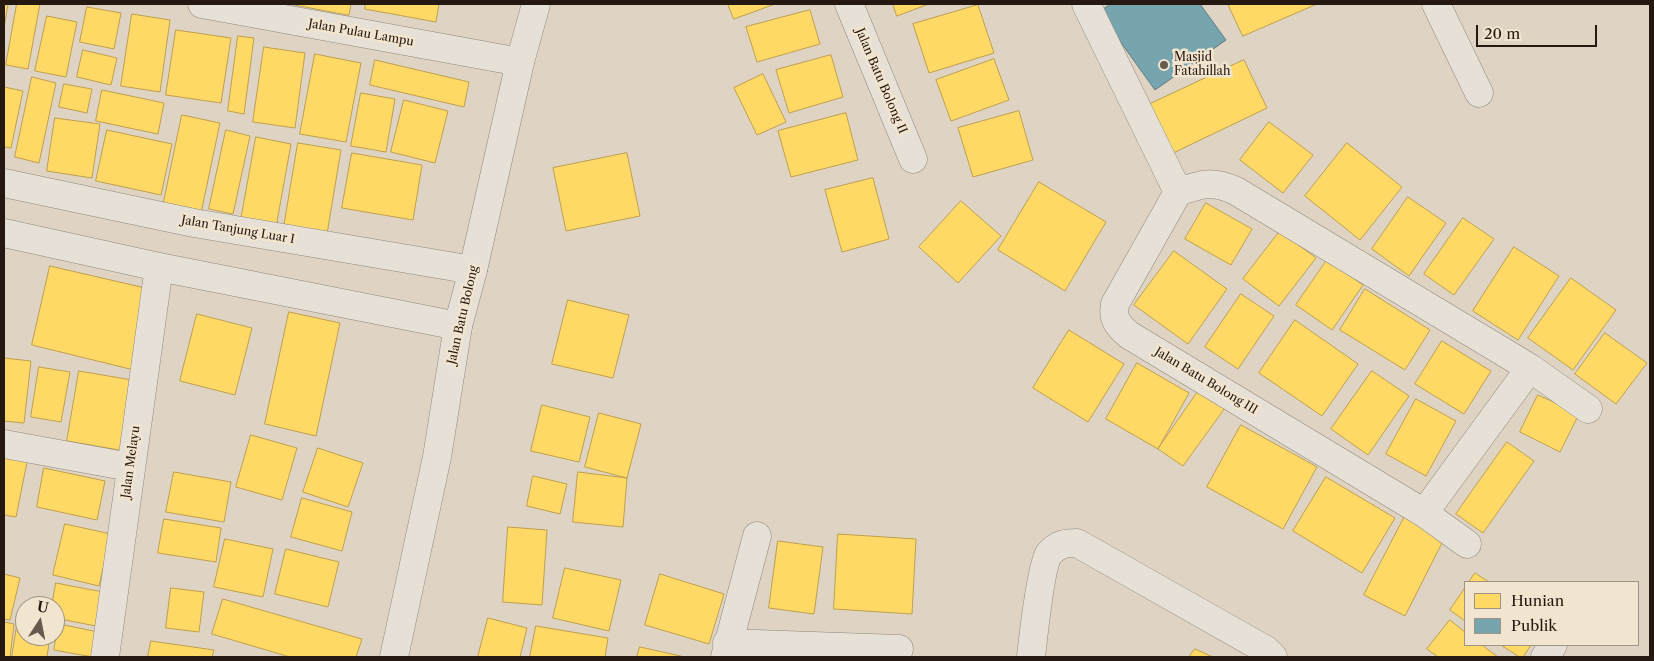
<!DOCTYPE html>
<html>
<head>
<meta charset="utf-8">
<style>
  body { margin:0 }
  #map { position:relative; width:1654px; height:661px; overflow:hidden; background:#dfd4c3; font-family:"Libre Caslon Text",serif }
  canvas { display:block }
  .frame { position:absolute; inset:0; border:5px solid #251810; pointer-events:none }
  .legend { position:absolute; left:1464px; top:581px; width:175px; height:65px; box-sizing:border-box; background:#f2e5d0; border:1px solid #a09383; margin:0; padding:6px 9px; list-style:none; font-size:15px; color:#251810 }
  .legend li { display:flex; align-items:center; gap:10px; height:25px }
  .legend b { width:25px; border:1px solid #a09383 }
  .north { position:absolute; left:15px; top:596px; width:50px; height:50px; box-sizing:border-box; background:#f2e5d0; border:1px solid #a09383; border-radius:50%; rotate:11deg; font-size:14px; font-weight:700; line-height:20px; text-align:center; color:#251810 }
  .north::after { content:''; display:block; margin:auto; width:18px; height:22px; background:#665a4f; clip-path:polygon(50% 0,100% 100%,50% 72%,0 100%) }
  .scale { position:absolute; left:1476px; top:25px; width:121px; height:22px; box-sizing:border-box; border:2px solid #251810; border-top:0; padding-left:6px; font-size:15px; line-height:18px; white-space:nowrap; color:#251810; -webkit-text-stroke:4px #f2e5d0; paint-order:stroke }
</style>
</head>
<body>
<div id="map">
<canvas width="1654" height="661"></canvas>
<div class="frame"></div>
<ul class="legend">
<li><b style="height:14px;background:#ffd966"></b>Hunian</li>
<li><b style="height:14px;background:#76a5af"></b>Publik</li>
</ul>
<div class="north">U</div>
<div class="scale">20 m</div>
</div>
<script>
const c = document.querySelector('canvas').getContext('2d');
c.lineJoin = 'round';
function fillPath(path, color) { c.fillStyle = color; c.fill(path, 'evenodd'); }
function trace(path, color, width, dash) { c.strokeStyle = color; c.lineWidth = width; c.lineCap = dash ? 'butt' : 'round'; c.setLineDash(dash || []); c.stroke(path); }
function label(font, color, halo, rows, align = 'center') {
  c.font = font + ' "Libre Caslon Text",serif'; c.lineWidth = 5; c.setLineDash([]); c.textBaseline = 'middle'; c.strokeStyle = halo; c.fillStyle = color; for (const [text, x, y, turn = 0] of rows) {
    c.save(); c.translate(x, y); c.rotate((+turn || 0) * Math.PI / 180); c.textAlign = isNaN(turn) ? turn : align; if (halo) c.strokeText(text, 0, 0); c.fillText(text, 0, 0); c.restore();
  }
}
const homes = new Path2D(`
  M4 4H8L4 28Z
  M17 4H40L28 69 6 65Z
  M290 4H351L349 15Z
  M366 4H439L436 22 365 9Z
  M728 4H775L734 19Z
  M893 4H929L897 16Z
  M1228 4H1317L1243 36Z
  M978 5 994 53 929 73 913 24Z
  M87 7 121 13 114 49 80 42Z
  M810 10 820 44 757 62 746 27Z
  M132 14 170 20 160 92 121 86Z
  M47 16 77 22 66 77 35 71Z
  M176 30 231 38 221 103 166 95Z
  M238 36 254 38 244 114 228 111Z
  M264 47 305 53 295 128 253 122Z
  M83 50 117 58 111 85 77 77Z
  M315 54 361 63 346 142 300 134Z
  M831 55 843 97 789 113 776 70Z
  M994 59 1009 100 951 121 936 80Z
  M375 60 469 82 464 107 370 85Z
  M1244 60 1267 108 1171 154 1148 105Z
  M763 74 786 122 757 135 734 88Z
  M32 77 56 83 39 163 15 157Z
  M64 84 92 89 87 113 59 107Z
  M4 87 23 91 11 148 4 147Z
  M102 90 164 103 158 134 96 121Z
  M361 93 395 99 386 152 351 146Z
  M404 100 448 111 435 163 391 152Z
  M1019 111 1033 160 973 177 958 128Z
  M846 113 858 160 791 177 778 131Z
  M182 115 220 123 201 213 163 206Z
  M55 118 100 124 92 178 47 171Z
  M1269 122 1313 155 1283 193 1240 160Z
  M107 130 172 144 161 195 96 181Z
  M226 130 250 136 233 214 209 209Z
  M256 137 291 144 276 227 241 220Z
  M298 143 341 150 327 234 284 227Z
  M1347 143 1402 187 1360 240 1305 196Z
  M352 153 422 165 413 220 342 208Z
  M627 153 640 216 566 231 553 168Z
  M873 178 889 239 842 252 825 190Z
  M1039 182 1106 222 1065 291 998 250Z
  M1408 197 1446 223 1409 276 1372 249Z
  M961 201 1001 236 958 283 919 247Z
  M1206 203 1252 229 1231 265 1185 239Z
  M1463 218 1494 239 1454 295 1424 274Z
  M1280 231 1316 258 1279 306 1243 279Z
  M1514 247 1559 276 1518 340 1473 311Z
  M1174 251 1227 289 1188 344 1134 305Z
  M1327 260 1363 285 1332 330 1296 305Z
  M50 266 154 290 134 370 32 345Z
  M1571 278 1616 310 1573 370 1528 338Z
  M1365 289 1430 330 1405 370 1340 330Z
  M1241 294 1274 316 1238 369 1205 347Z
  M568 300 629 315 613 378 552 364Z
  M289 312 340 323 316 436 265 424Z
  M197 314 252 328 235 395 180 381Z
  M1295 320 1358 364 1322 416 1259 373Z
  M1069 330 1124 364 1088 422 1033 388Z
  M1605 333 1647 363 1616 404 1575 374Z
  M1442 341 1491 371 1464 414 1415 384Z
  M4 358 31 361 24 423 4 421Z
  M1137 363 1189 393 1158 449 1106 419Z
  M39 367 70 372 61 422 31 417Z
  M79 371 138 381 125 451 67 441Z
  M1372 371 1409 396 1368 455 1331 429Z
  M1199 390 1225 408 1183 466 1158 449Z
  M1538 395 1579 414 1560 452 1520 432Z
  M1416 399 1456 421 1426 476 1386 454Z
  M542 405 590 417 579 462 531 451Z
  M599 413 641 424 627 478 585 467Z
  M1241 425 1317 467 1283 529 1207 487Z
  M251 435 297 448 282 500 236 487Z
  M1507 442 1534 461 1483 533 1456 514Z
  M318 448 363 463 348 507 303 492Z
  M4 452 28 457 16 517 4 515Z
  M44 468 105 481 97 520 37 507Z
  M174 472 231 482 224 522 166 512Z
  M578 472 627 478 623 527 573 522Z
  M533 476 567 484 560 514 527 506Z
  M1326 477 1395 518 1362 573 1293 531Z
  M302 498 352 512 342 551 291 537Z
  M1406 514 1446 535 1405 616 1364 595Z
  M164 519 221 528 216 562 158 553Z
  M65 524 111 534 99 586 53 575Z
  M508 527 547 530 542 605 503 602Z
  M838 534 916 539 912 614 834 609Z
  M225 539 273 549 263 597 214 587Z
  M778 541 823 547 814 614 769 608Z
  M286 549 339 562 328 607 275 594Z
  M565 568 621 580 609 631 553 618Z
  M1475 573 1489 582H1469Z
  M4 574 20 578 10 620 4 619Z
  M660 574 724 594 709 644 645 625Z
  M56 583 103 592 96 626 55 618V606H52Z
  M171 588 204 592 199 632 166 628Z
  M1465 588V621L1450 610Z
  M223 599 362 639 356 657H290L212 634Z
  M488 618 527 628 520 657H478Z
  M18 619 25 620V636H50L47 657H12Z
  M1450 620 1465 632V645H1482L1498 657H1438L1427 649Z
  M4 622 14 624 10 657H4Z
  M59 624 98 632 93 657 54 650Z
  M536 626 608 638 605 657H530Z
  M151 641 214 650 212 657H148Z
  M1501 645H1531L1523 657H1520Z
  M640 647 685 657H637Z
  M1195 649 1213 657H1189Z`);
fillPath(homes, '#ffd966');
trace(homes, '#be9f4c', 1);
const public = new Path2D(`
  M1111 4H1200L1226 40 1155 90 1099 12Z`);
fillPath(public, '#76a5af');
trace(public, '#5e7b7f', 1);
const minor = new Path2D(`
  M202 4 520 62
  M849 4 913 159
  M1086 4 1178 192 1115 304C1112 319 1118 326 1129 335L1424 513 1467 544
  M1436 4 1479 93
  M4 183 194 223 473 270
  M1178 192C1201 184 1212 180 1236 191L1530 368 1588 409
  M4 233 159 267 458 326
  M4 444 130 467
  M1424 513 1530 368
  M727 643 899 649
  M105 657 159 267
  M725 657 757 536
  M1031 657C1033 639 1041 565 1049 554 1057 544 1066 543 1077 543L1266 650 1273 657
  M1545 657 1553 645`);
const tertiary = new Path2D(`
  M394 657 437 457 458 326 473 270 520 62 536 4`);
trace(minor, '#8f877d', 29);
trace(tertiary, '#8f877d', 29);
trace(minor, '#e6e0d7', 28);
trace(tertiary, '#e6e0d7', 28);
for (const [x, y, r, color] of [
  [1164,65,5,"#665a4f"]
]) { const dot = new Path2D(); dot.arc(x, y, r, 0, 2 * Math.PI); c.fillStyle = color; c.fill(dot); trace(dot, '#f2e5d0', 2); }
label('12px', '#251810', '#f2e5d0', [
  ["Jalan Pulau Lampu",361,33,10],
  ["Jalan Batu Bolong II",881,81,67],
  ["Jalan Tanjung Luar I",238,230,10],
  ["Jalan Batu Bolong",463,315,-77],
  ["Jalan Batu Bolong III",1206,381,31],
  ["Jalan Melayu",131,462,-82]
]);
label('12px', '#251810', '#f2e5d0', [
  ["Masjid",1174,58],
  ["Fatahillah",1174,72]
], 'left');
</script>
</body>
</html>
